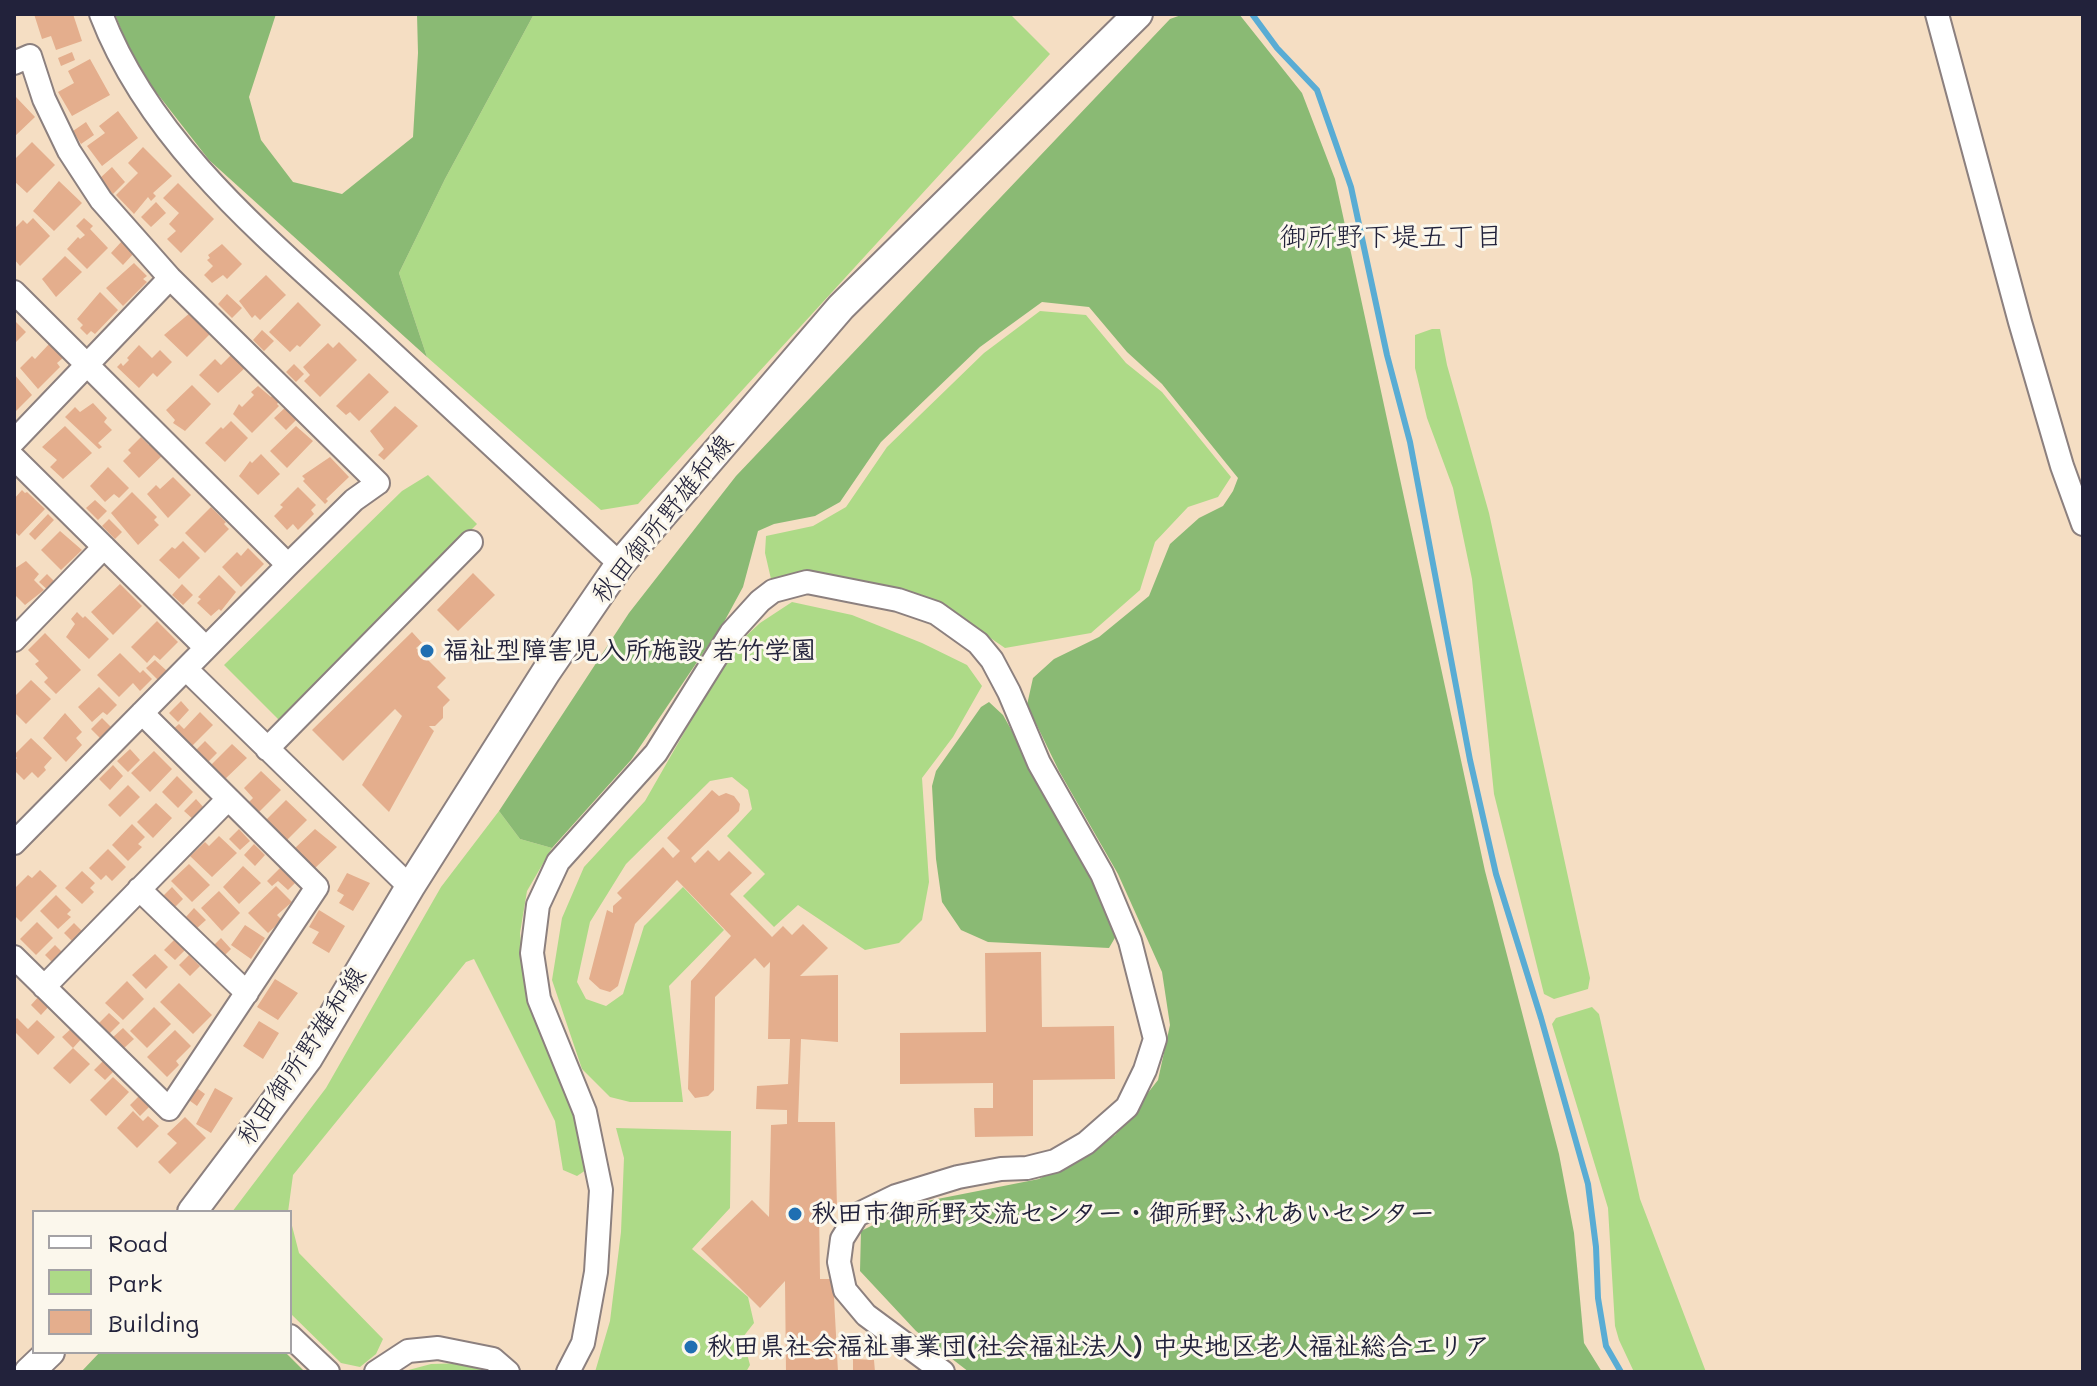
<!DOCTYPE html>
<html>
<head>
<meta charset="utf-8">
<style>
  body { margin:0 }
  #map { position:relative; width:2097px; height:1386px; overflow:hidden; background:#f5dec3; font-family:Mali,sans-serif }
  canvas { display:block }
  .frame { position:absolute; inset:0; border:16px solid #22223b; pointer-events:none }
  .legend { position:absolute; left:32px; top:1210px; width:260px; height:144px; box-sizing:border-box; background:#fbf7ec; border:2px solid #a4a2a5; margin:0; padding:10px 14px; list-style:none; font-size:24px; color:#22223b }
  .legend li { display:flex; align-items:center; gap:16px; height:40px }
  .legend b { width:40px; border:2px solid #a4a2a5 }
</style>
</head>
<body>
<div id="map">
<canvas width="2097" height="1386"></canvas>
<div class="frame"></div>
<ul class="legend">
<li><b style="height:10px;background:#fff"></b>Road</li>
<li><b style="height:22px;background:#adda87"></b>Park</li>
<li><b style="height:22px;background:#e4ae8d"></b>Building</li>
</ul>
</div>
<script>
const c = document.querySelector('canvas').getContext('2d');
c.lineJoin = 'round';
function fillPath(path, color) { c.fillStyle = color; c.fill(path, 'evenodd'); }
function trace(path, color, width, dash) { c.strokeStyle = color; c.lineWidth = width; c.lineCap = dash ? 'butt' : 'round'; c.setLineDash(dash || []); c.stroke(path); }
function label(font, color, halo, rows, align = 'center') {
  c.font = font + ' Mali,"Klee One",sans-serif'; c.lineWidth = 6; c.setLineDash([]); c.textBaseline = 'middle'; c.strokeStyle = halo; c.fillStyle = color; for (const [text, x, y, turn = 0] of rows) {
    c.save(); c.translate(x, y); c.rotate((+turn || 0) * Math.PI / 180); c.textAlign = isNaN(turn) ? turn : align; if (halo) c.strokeText(text, 0, 0); c.fillText(text, 0, 0); c.restore();
  }
}
fillPath(new Path2D(`
  M534 14H1010L1050 54 638 504 601 510 427 357 399 273 445 179Z
  M1040 311 1086 315 1126 363 1162 392 1231 477 1218 497 1188 507 1155 542 1140 590 1091 633 1005 648 936 601 855 579 811 573 771 579 765 553 766 536 813 526 846 507 887 447 984 353Z
  M1432 329H1440L1447 365 1489 513 1590 978 1588 989 1554 999 1544 994 1494 794 1472 579 1453 488 1427 418 1415 368V335Z
  M428 475 477 524 281 722 224 665 402 491Z
  M792 602 852 615 922 643 967 665 982 686 953 737 922 778 929 882 922 920 899 943 865 950 798 905 774 927 743 896 765 874 727 836 752 809 748 790 732 777 710 781 626 864 590 922 577 982 586 999 606 1006 623 994 644 926 683 887 724 930 669 986 683 1102H630L610 1097 582 1069 552 980 562 918 584 867 645 801 732 649 760 623Z
  M499 811 520 839 552 848 527 891 520 933 526 992 556 1059 580 1124 586 1170 577 1176 563 1170 555 1121 474 959 466 962 293 1175 288 1212H232L326 1088 441 887Z
  M1592 1007 1599 1014 1640 1199 1706 1372H1634L1619 1340 1615 1326 1608 1208 1552 1024 1556 1018Z
  M616 1128 731 1131 730 1208 692 1249 748 1297 754 1323 743 1337 736 1340 747 1354 750 1365 746 1372H595L610 1321 621 1232 624 1158Z
  M290 1218 299 1253 383 1339 376 1354 360 1367 341 1363 290 1313Z
  M467 1363 495 1372H401L431 1364Z`), '#adda87');
fillPath(new Path2D(`
  M115 14H276L249 97 261 140 293 182 342 194 413 137 418 53 417 14H534L445 179 399 273 427 357 209 160 135 65Z
  M1184 14H1239L1302 93 1335 179 1485 871 1559 1154 1574 1233 1584 1343 1602 1372H969L916 1331 860 1271 861 1231 917 1203 1039 1179 1115 1135 1158 1080 1170 1025 1162 972 1118 874 1059 771 1027 705 1033 678 1054 659 1099 637 1149 596 1170 544 1199 518 1223 506 1233 491 1238 478 1162 384 1127 352 1089 307 1042 302 980 347 881 442 840 502 815 516 774 524 758 531 743 587 724 622 631 760 552 848 520 839 499 811 629 613 736 476 1170 19Z
  M989 702 1003 715 1089 869 1116 936 1109 948 988 942 961 930 942 902 936 859 932 786 936 771 981 707Z
  M100 1352H285L305 1372H81Z`), '#8aba74');
trace(new Path2D(`
  M1252 14 1277 48 1317 90 1351 187 1387 355 1410 442 1470 760 1496 874 1541 1018 1588 1184 1596 1247 1598 1298 1606 1346 1621 1372`), '#59acd4', 6);
fillPath(new Path2D(`
  M34 14H73L82 41 56 50 51 36 42 39Z
  M72 52 75 60 61 66 58 58Z
  M90 59 110 95 72 116 58 92 74 83 68 71Z
  M16 97 35 117 14 137V99Z
  M118 111 138 138 102 166 87 146 105 133 99 126Z
  M86 122 94 135 81 144 73 131Z
  M32 142 55 165 27 193 14 181V160Z
  M143 147 172 176 153 193 156 196 151 201 148 197 134 214 116 195 138 173 128 163Z
  M112 167 125 182 113 194 99 179Z
  M59 181 82 203 54 231 33 211Z
  M178 183 214 219 181 253 167 239 176 231 169 224 179 213 163 198Z
  M156 202 166 213 151 227 141 217Z
  M33 218 50 236 20 266 14 259V229L23 220 27 224Z
  M84 218 93 226 90 229 108 248 87 269 67 249 78 237 80 239 85 235 76 226Z
  M122 241 134 253 123 265 111 253Z
  M222 244 242 264 227 279 223 275 212 283 204 275 213 266 207 260 210 258 208 255Z
  M65 256 82 272 56 297 42 279Z
  M134 263 147 276 143 279 147 282 123 306 106 288Z
  M266 275 286 295 260 320 255 315 252 318 239 301Z
  M100 292 118 310 95 334 91 331 87 335 80 328 83 325 77 319Z
  M227 294 242 308 232 318 218 304Z
  M298 302 321 325 300 347 297 345 290 352 269 332Z
  M191 312 212 332 187 357 164 335Z
  M14 320 26 332 14 344Z
  M262 330 274 341 264 351 253 340Z
  M339 342 357 360 320 397 304 381 310 375 303 367 328 343 333 348Z
  M50 343 64 357 57 363 60 367 38 389 20 368 32 356 35 359Z
  M139 345 152 358 160 350 172 362 157 377 153 373 139 388 117 367 121 363 123 366 129 360 127 358Z
  M232 354 246 367 218 393 199 375 215 359 221 365Z
  M294 364 304 374 296 382 286 372Z
  M369 373 389 392 359 421 350 412 346 415 336 406Z
  M14 374 32 395 14 413Z
  M192 385 211 404 185 431 173 423 175 420 166 410Z
  M258 386 271 397 274 394 280 400 277 404 279 406 252 433 233 414 239 404 242 407 254 395 251 392Z
  M93 403 107 418 104 422 112 430 98 443 102 447 99 449 65 417 75 407 80 412Z
  M288 405 300 416 286 430 274 418Z
  M395 406 418 426 384 460 378 455 384 449 370 431Z
  M231 421 248 438 225 462 205 443 221 427 223 429Z
  M65 426 92 453 63 479 50 467 57 460 42 447Z
  M296 426 313 441 287 468 270 451Z
  M141 437 149 445 153 441 165 453 139 478 123 461 131 453 128 450Z
  M261 454 280 474 258 495 239 476 250 461 252 463Z
  M330 457 349 477 326 499 328 501 325 504 303 481 305 479 302 476Z
  M108 467 129 488 119 498 114 494 105 502 90 486Z
  M173 477 191 495 168 518 147 494 156 485 160 489Z
  M298 487 316 505 311 510 314 514 298 530 293 524 287 530 274 516 283 507 280 505Z
  M22 490 25 493 27 492 45 509 19 536 14 531V499Z
  M132 492 157 517 154 520 159 525 138 545 111 513Z
  M95 500 107 511 98 520 86 508Z
  M211 507 226 522 224 524 229 529 205 553 185 533Z
  M48 514 54 520 35 540 29 534Z
  M109 519 122 532 115 539 102 526Z
  M60 531 82 550 61 570 41 550Z
  M183 541 200 558 179 579 159 560 172 547 175 549Z
  M248 548 264 564 241 587 222 567 237 552 241 556Z
  M26 561 39 574 34 580 44 590 25 605 14 594V569Z
  M473 573 495 595 458 631 437 610Z
  M47 574 58 585 51 593 39 582Z
  M219 575 236 592 221 611 219 609 211 616 197 603 201 599 198 597Z
  M120 584 142 606 113 635 91 612Z
  M182 584 193 595 183 605 172 595Z
  M77 612 83 618 85 616 109 639 89 659 66 637 75 624 71 619Z
  M157 621 178 642 160 660 154 655 147 663 131 647Z
  M412 632 422 643 416 648 446 678 437 687 450 700 443 707V718L435 726H429L434 731 389 812 362 785 402 716 395 709 343 761 312 730Z
  M45 633 81 670 56 694 44 682 48 678 35 664 39 661 28 650Z
  M120 653 140 673 143 670 152 679 140 691 133 683 119 697 97 675Z
  M155 660 167 671 158 680 146 668Z
  M31 680 51 699 26 724 14 712V697Z
  M99 687 117 705 107 715 103 712 92 722 78 707Z
  M181 701 189 710 178 722 169 713Z
  M200 712 213 725 190 748 172 730 179 724 184 729Z
  M65 713 82 732 76 738 82 745 66 762 43 738Z
  M102 718 112 728 101 739 91 729Z
  M31 738 52 758 44 767 46 770 38 778 32 772 24 780 14 770V761L17 758 14 755Z
  M205 741 217 753 205 765 193 753Z
  M232 744 247 758 223 781 209 767Z
  M130 749 140 760 128 772 117 761Z
  M154 751 172 769 150 792 131 773Z
  M113 765 123 776 110 790 99 779Z
  M261 771 281 790 256 815 246 805 253 798 244 788Z
  M177 776 193 792 178 808 162 792Z
  M128 785 140 797 120 817 108 805Z
  M712 790 719 796 726 793 734 796 740 804 739 811 691 858 695 863 708 850 719 861 729 851 752 873 730 894 772 937 783 926 792 935 803 924 828 948 800 976 838 975V1042L801 1039 798 1122H835L837 1209 819 1208 820 1279H833L838 1372H786L785 1281 760 1308 701 1249 752 1200 769 1217 771 1125 787 1124V1110L756 1109 757 1086 788 1084 790 1039H768L770 962 764 968 755 958 715 997 714 1090 708 1096 695 1098 688 1089 691 981 731 936 677 880 635 924 618 986 610 992 600 989 589 979 607 910 613 913V906L622 898 617 893 663 847 673 858 680 851 667 838Z
  M196 799 205 809 194 820 184 811Z
  M286 800 307 820 286 841 265 821Z
  M156 803 172 818 153 838 137 822Z
  M132 824 145 837 138 844 142 847 128 861 112 845Z
  M239 829 250 841 240 850 229 839Z
  M315 829 337 847 314 869 294 849Z
  M219 836 237 853 212 877 190 856 205 842 209 846Z
  M254 844 265 855 255 866 244 855Z
  M108 849 126 867 112 881 106 875 101 880 89 868Z
  M189 864 210 885 192 902 171 881Z
  M243 866 261 883 239 904 223 887Z
  M280 868 295 883 288 890 278 881 272 886 267 881Z
  M40 870 57 886 21 922 14 915V889L28 875 32 878Z
  M82 871 95 883 90 888 94 892 82 904 65 888Z
  M347 873 370 883 353 911 339 903 344 895 337 891Z
  M276 886 292 902 277 915 282 920 268 933 248 913Z
  M172 887 183 899 173 909 162 897Z
  M219 891 240 913 222 931 201 908Z
  M56 895 71 910 67 914 71 917 58 929 40 911Z
  M194 908 206 920 196 929 185 918Z
  M319 910 345 926 329 953 312 943 319 932 309 927Z
  M37 922 53 938 36 955 20 939Z
  M74 923 84 933 74 943 64 933Z
  M245 925 265 938 251 959 231 945Z
  M221 938 231 949 223 957 212 947Z
  M175 939 185 950 175 960 164 950Z
  M55 945 63 953 53 963 45 955Z
  M1041 952 1042 1027 1114 1026 1115 1079 1033 1080V1136L975 1137 974 1108H993V1083L900 1084V1033L986 1032 985 953Z
  M155 954 168 967 146 989 132 975Z
  M189 955 200 966 190 976 179 965Z
  M275 979 298 993 278 1020 257 1007Z
  M127 981 144 999 123 1020 105 1003Z
  M179 983 212 1015 193 1034 160 1002Z
  M40 995 50 1005 41 1015 31 1005Z
  M154 1007 171 1024 147 1048 130 1031Z
  M109 1013 120 1023 109 1034 99 1023Z
  M17 1018 28 1029 37 1020 55 1037 38 1055 14 1031V1021Z
  M259 1021 279 1033 263 1059 243 1046Z
  M73 1027 83 1037 73 1048 90 1064 70 1084 53 1068 73 1048 62 1037Z
  M123 1028 134 1039 123 1049 112 1038Z
  M175 1030 191 1046 176 1061 179 1065 167 1077 147 1057Z
  M105 1059 115 1070 105 1080 94 1070Z
  M113 1077 129 1092 106 1116 90 1100Z
  M194 1086 205 1094 197 1106 186 1098Z
  M215 1088 233 1098 211 1133 196 1124Z
  M140 1095 151 1105 140 1116 130 1105Z
  M133 1111 143 1121 148 1116 159 1126 137 1148 117 1128Z
  M185 1117 206 1138 170 1174 158 1162 177 1143 167 1134Z
  M853 1359 874 1360 875 1372H853Z`), '#e4ae8d');
const minor = new Path2D(`
  M101 14C152 147 272 242 374 336 456 412 538 488 620 564
  M1937 14 2020 322 2062 466 2083 524
  M14 63 30 56 44 99 69 151 101 200 170 278 378 483 354 500 288 565 14 843
  M14 292 288 565
  M14 441 170 278
  M14 458 206 648
  M14 640 104 547
  M186 669 410 887
  M267 749 471 542
  M139 889 247 993
  M14 957 169 1109 317 887 142 713
  M44 987 228 799
  M290 1336 328 1372
  M376 1372 408 1351 438 1348 493 1359 508 1372
  M568 1372 583 1343 596 1272 601 1190 585 1112 539 999 532 953 538 905 558 862 656 753 731 633 760 601 773 591 807 582 898 600 936 613 978 643 992 660 1009 692 1039 763 1102 874 1130 941 1155 1039 1145 1070 1127 1107 1086 1143 1055 1161 1027 1168 1001 1169 958 1177 896 1196 857 1215 842 1239 839 1262 845 1290 866 1315 943 1372`);
const major = new Path2D(`
  M192 1212 308 1058 410 887 546 672 620 564 841 307 1138 14
  M29 1372 50 1352`);
trace(minor, '#8c807f', 26);
trace(major, '#8c807f', 32);
trace(minor, '#fff', 22);
trace(major, '#fff', 28);
for (const [x, y, r, color] of [
  [427,651,8,"#1f6fb2"],
  [795,1214,8,"#1f6fb2"],
  [691,1347,8,"#1f6fb2"]
]) { const dot = new Path2D(); dot.arc(x, y, r, 0, 2 * Math.PI); c.fillStyle = color; c.fill(dot); trace(dot, '#fbf7ec', 3); }
label('26px', '#22223b', '#fbf7ec', [
  ["秋田御所野雄和線",663,519,-51],
  ["秋田御所野雄和線",302,1056,-56]
]);
label('bold 26px', '#22223b', '#fbf7ec', [
  ["福祉型障害児入所施設 若竹学園",443,651],
  ["秋田市御所野交流センター・御所野ふれあいセンター",811,1214],
  ["秋田県社会福祉事業団(社会福祉法人) 中央地区老人福祉総合エリア",707,1347]
], 'left');
label('28px', '#22223b', '#fbf7ec', [
  ["御所野下堤五丁目",1391,237]
]);
</script>
</body>
</html>
